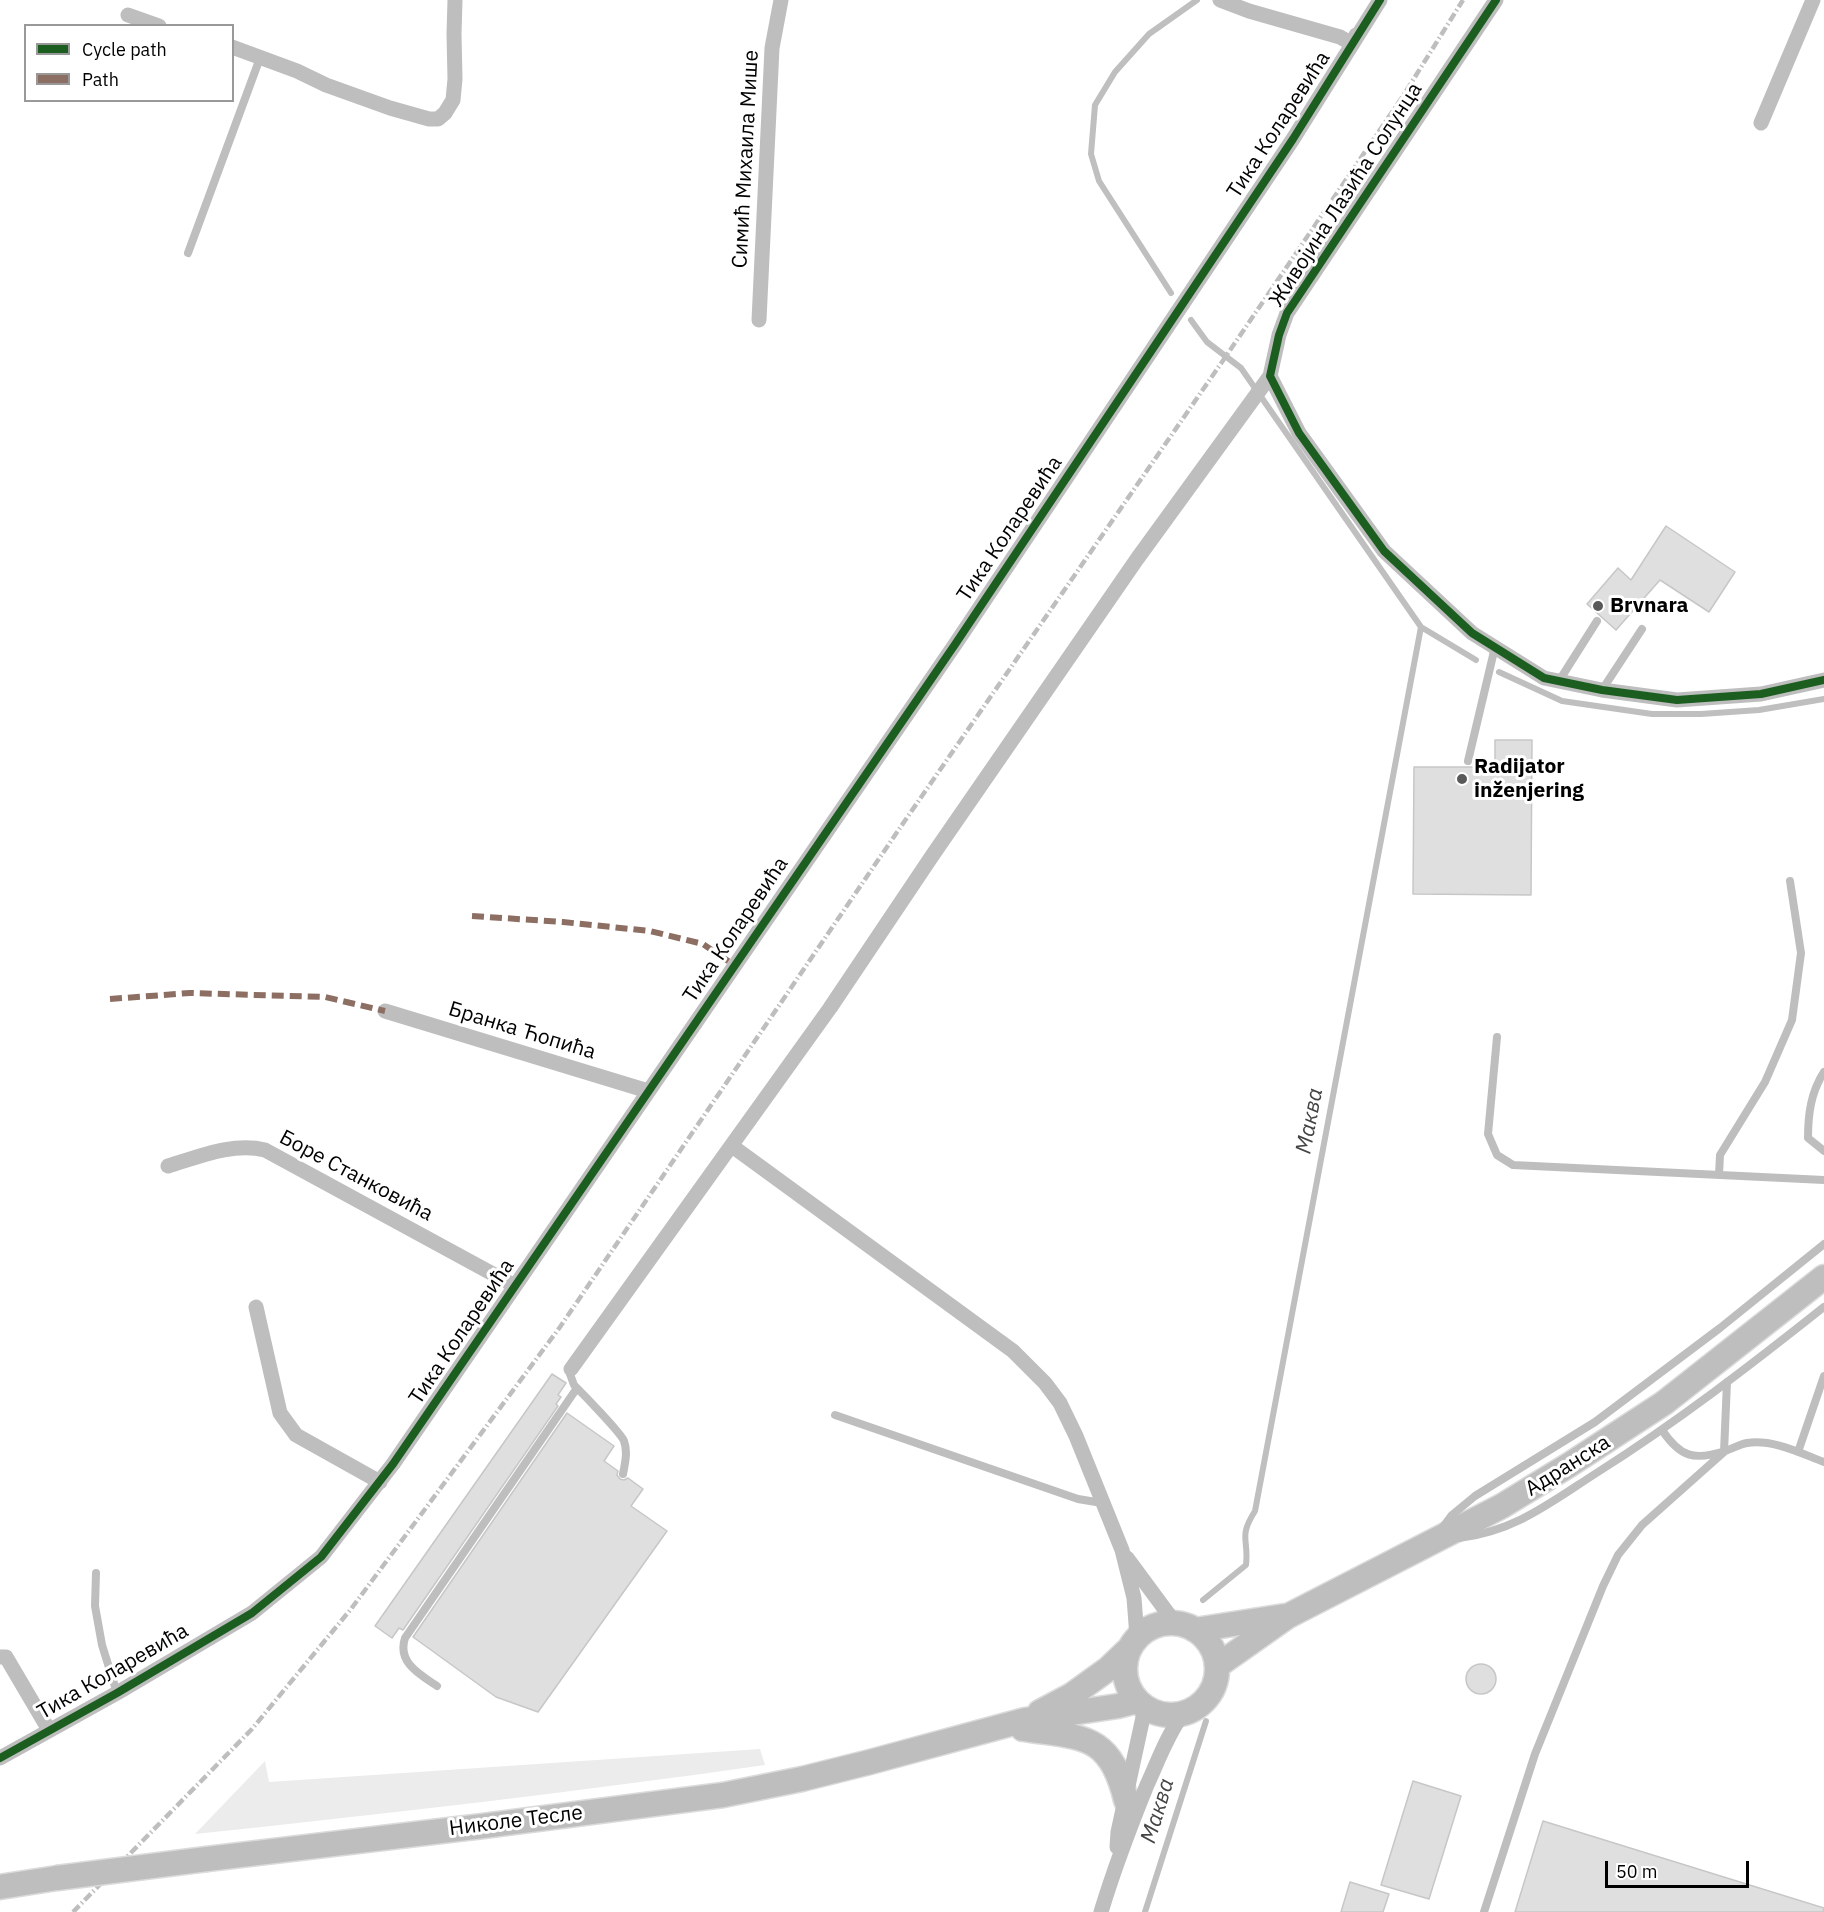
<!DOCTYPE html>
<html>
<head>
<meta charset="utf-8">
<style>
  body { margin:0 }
  #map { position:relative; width:1824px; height:1912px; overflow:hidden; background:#fff; font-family:"IBM Plex Sans",sans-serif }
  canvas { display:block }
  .legend { position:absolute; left:24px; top:24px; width:210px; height:78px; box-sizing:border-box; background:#fff; border:2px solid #999; margin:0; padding:8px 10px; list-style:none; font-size:18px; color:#000 }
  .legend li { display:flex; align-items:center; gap:12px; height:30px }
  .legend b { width:30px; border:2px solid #999 }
  .scale { position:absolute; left:1605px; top:1861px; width:144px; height:27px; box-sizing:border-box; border:3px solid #000; border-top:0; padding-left:8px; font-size:18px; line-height:21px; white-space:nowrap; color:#000; -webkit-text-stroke:4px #fff; paint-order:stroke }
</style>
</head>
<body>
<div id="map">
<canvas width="1824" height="1912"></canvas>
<ul class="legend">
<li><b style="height:8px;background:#1b5e20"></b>Cycle path</li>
<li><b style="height:8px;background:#8d6e63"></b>Path</li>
</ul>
<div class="scale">50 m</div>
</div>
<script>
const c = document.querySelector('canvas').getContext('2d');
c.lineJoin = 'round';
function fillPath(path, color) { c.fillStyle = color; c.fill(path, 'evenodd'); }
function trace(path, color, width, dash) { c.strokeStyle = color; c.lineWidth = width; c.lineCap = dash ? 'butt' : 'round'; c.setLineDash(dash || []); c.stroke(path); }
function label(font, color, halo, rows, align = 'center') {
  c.font = font + ' "IBM Plex Sans",sans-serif'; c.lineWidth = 6; c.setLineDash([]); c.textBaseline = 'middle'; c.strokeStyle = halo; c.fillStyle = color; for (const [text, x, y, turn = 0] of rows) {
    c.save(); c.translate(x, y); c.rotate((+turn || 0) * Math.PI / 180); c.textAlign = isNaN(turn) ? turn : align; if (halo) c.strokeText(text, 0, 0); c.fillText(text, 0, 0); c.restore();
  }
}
fillPath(new Path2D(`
  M760 1749 765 1765C576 1792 385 1814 195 1834L265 1761 269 1782Z`), '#ececec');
trace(new Path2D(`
  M1171 293 1099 181 1091 154 1095 105 1115 72 1149 34 1197 0
  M1191 320 1207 342 1241 368 1421 627 1476 660
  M1499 672 1562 701 1652 714H1701L1759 710 1824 699
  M1203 1600 1246 1565C1249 1538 1238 1538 1255 1511L1421 627
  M1145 1912 1206 1721`), '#bfbfbf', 6);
const building = new Path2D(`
  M1666 526 1735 572 1709 612 1660 580 1616 630 1587 604 1618 568 1631 580Z
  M1495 740H1532L1531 895 1413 894 1414 767H1495Z
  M552 1374 566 1383 558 1395 561 1397 556 1404 558 1406 403 1630 399 1628 392 1638 375 1626Z
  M567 1413 614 1446 604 1461 618 1471 617 1475 620 1479 624 1480 628 1478 643 1489 631 1506 667 1531 538 1712 496 1697 413 1637Z
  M1466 1679a15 15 0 1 1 30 0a15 15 0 1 1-30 0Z
  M1413 1781 1461 1796 1429 1899 1381 1885Z
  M1543 1821 1824 1908 1823 1912H1515Z
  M1350 1882 1389 1894 1383 1912H1341Z`);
fillPath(building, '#dfdfdf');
trace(building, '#c7c7c7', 1.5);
const primary = new Path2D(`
  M1125 1669a46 46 0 1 1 92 0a46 46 0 1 1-92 0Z
  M1195 1630 1285 1616
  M1217 1666 1288 1616 1502 1506 1569 1465 1664 1403 1824 1277
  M1040 1712 1072 1695 1108 1669 1130 1648
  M1023 1729C1083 1738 1110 1733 1126 1800
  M207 1859 483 1826 723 1795 802 1779 870 1762 1025 1720 1118 1706 1137 1701
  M0 1887 57 1878`);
trace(primary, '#dbdbdb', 27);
trace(new Path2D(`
  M188 253 260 58
  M1559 681 1597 621
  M1602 690 1642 629
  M1468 761 1495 647
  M1497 1037 1488 1134 1497 1155 1513 1165 1824 1180
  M1824 1072C1811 1092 1808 1114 1808 1138L1824 1151
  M1719 1175 1720 1155 1765 1082 1792 1020 1801 953 1790 881
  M571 1369 570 1374 574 1385C582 1393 621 1433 624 1441 628 1452 625 1463 623 1474
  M835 1415 1078 1499 1096 1502 1102 1500
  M1662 1430C1680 1457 1694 1461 1725 1451 1732 1449 1740 1444 1747 1443 1773 1439 1800 1453 1824 1462
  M1798 1452 1824 1376
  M1443 1527 1452 1515 1475 1496 1595 1422 1720 1328 1824 1244
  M1459 1538C1516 1531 1551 1502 1598 1472 1677 1422 1751 1365 1824 1307
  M96 1573 95 1606 102 1645 117 1693
  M437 1686C419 1674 397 1662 405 1638L577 1388
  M1484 1912 1535 1754 1603 1586 1618 1555 1642 1525 1724 1452 1727 1382`), '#bebebe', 8);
trace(new Path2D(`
  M1220 0 1249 11 1340 37 1352 44 1356 35
  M1496 0 1287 313 1279 335 1270 376 1299 433 1384 551 1472 633 1544 678 1602 690 1677 700 1761 694 1824 680
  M128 15 159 26
  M232 47 297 71 326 85 390 108 429 119H438L445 113 453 100 455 79 454 34 455 0
  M1761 123 1813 0
  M759 320 772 48 781 0
  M385 1011 648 1091
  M732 1146 1013 1351 1045 1383 1060 1403 1076 1436 1122 1550 1134 1598 1137 1637
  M168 1166C198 1157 233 1142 265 1150L515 1286
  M256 1307 280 1413 296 1435 380 1482
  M571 1369 830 1008 932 856 1137 559 1270 376
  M1127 1558 1175 1623
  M0 1657H6L49 1730
  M0 1758 117 1693 252 1613 321 1557 393 1464 956 643 1293 139 1380 0
  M1117 1847 1118 1832 1145 1708
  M1101 1912C1114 1869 1130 1827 1147 1785 1158 1761 1167 1736 1182 1715`), '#bebebe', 15);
trace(primary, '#bebebe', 24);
trace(new Path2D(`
  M73 1912 252 1729 351 1609 560 1327 904 822 1222 362 1403 96 1463 0`), '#bebebe', 4.5, [9, 3, 1.5, 3]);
const primaryBridge = new Path2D(`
  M57 1878 207 1859`);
trace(primaryBridge, '#dbdbdb', 27, []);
trace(primaryBridge, '#bebebe', 24);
trace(new Path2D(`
  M472 916 563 922 650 931 703 944 734 965
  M110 999 190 993 325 997 385 1011`), '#8d6e63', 6, [12, 6]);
trace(new Path2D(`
  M1496 0 1287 313 1279 335 1270 376 1299 433 1384 551 1472 633 1544 678 1602 690 1677 700 1761 694 1824 680
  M0 1758 117 1693 252 1613 321 1557 393 1464 956 643 1293 139 1380 0`), '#1b5e20', 8);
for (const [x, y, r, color] of [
  [1598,606,6,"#595959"],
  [1462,779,6,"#595959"]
]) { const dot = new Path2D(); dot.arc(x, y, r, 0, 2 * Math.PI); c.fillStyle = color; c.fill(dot); trace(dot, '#fff', 2); }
label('21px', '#000', '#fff', [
  ["Тика Коларевића",1279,125,-57],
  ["Симић Михаила Мише",746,159,-87],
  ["Живојина Лазића Солунца",1346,195,-57],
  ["Тика Коларевића",1010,529,-56],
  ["Тика Коларевића",736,930,-56],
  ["Бранка Ћопића",522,1031,17],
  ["Боре Станковића",356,1176,28],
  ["Тика Коларевића",462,1332,-56],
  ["Адранска",1568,1466,-32],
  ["Тика Коларевића",113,1672,-30],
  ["Николе Тесле",516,1821,-7]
]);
label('bold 21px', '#000', '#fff', [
  ["Brvnara",1610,606],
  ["Radijator",1474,767],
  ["inženjering",1474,791]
], 'left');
label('italic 22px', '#444', '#fff', [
  ["Маква",1310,1121,-79],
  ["Маква",1158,1811,-73]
]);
</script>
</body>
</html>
